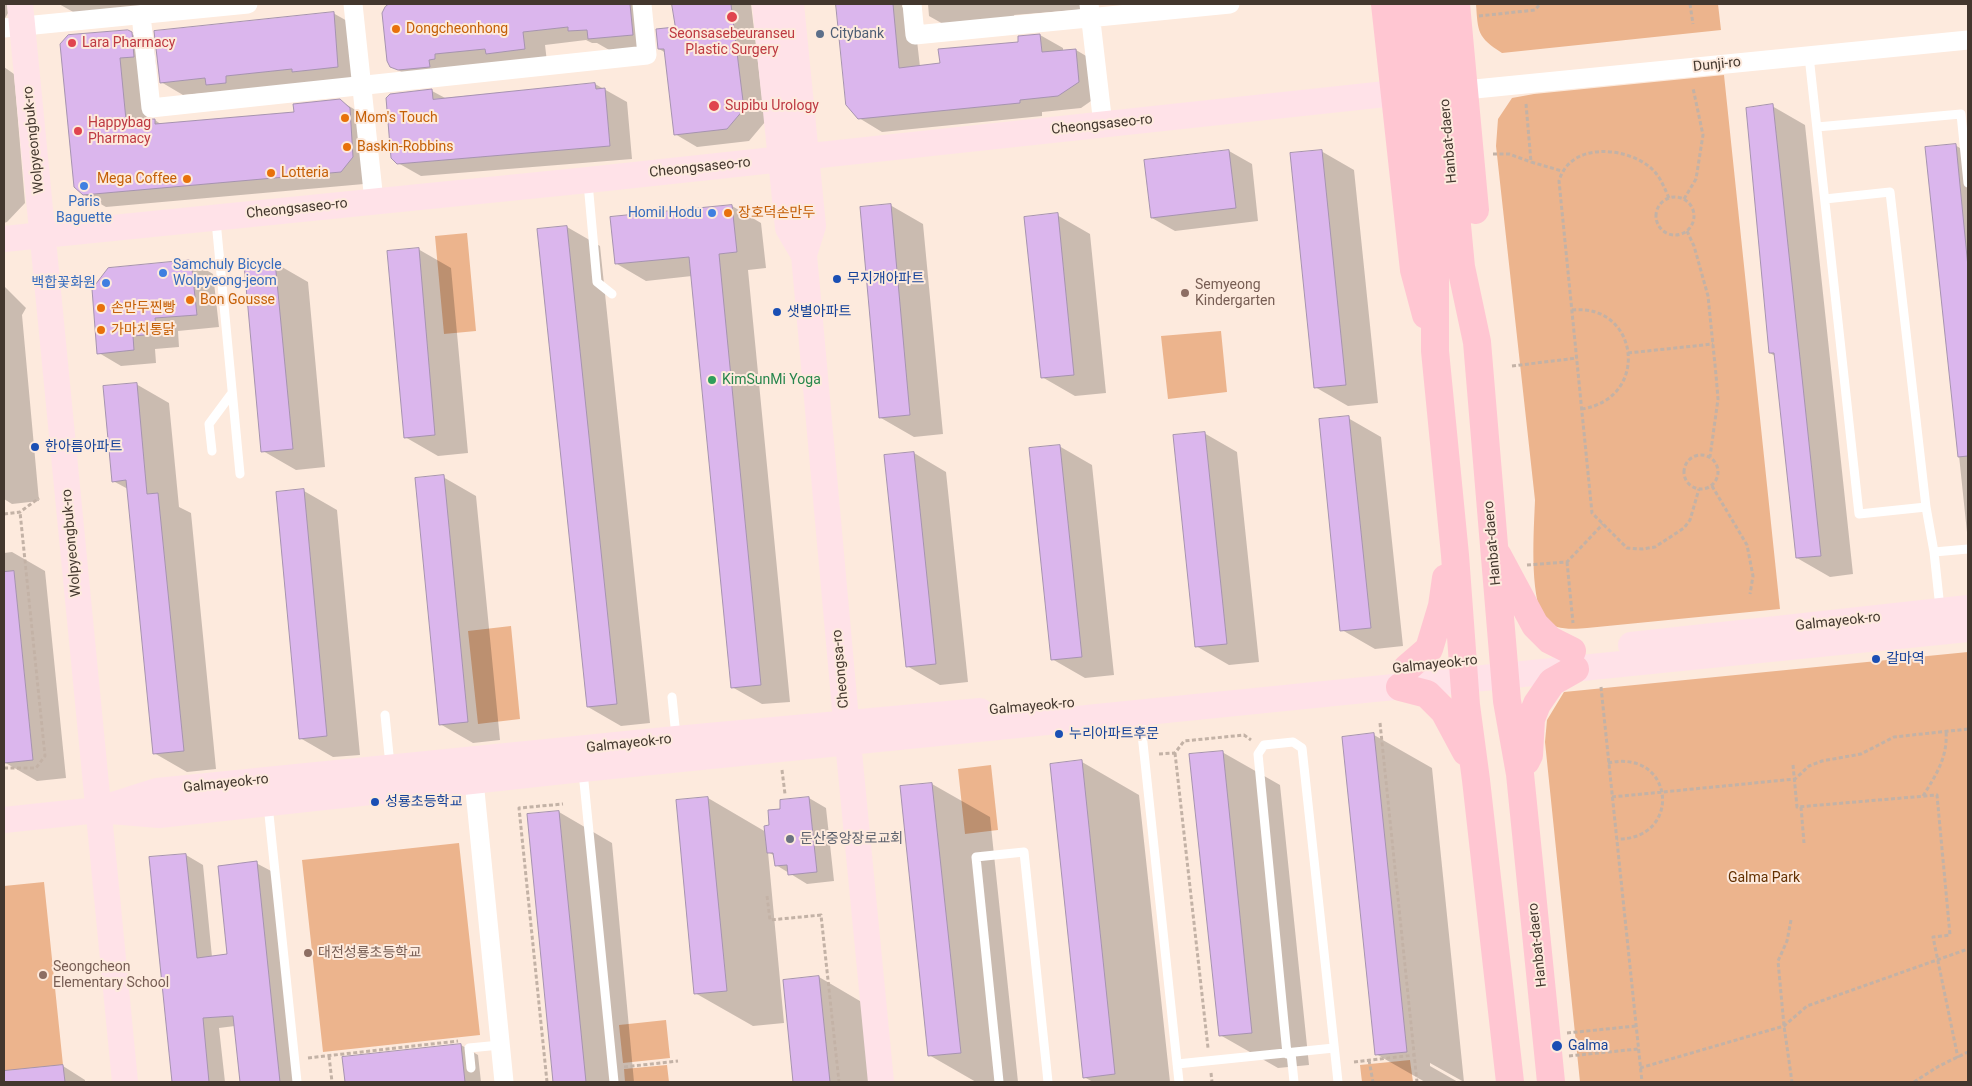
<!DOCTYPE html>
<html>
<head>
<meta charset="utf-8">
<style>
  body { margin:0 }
  #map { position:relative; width:1972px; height:1086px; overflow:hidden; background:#fdeadd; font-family:Roboto,sans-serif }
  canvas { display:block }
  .frame { position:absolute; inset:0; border:5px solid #43372e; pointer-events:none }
</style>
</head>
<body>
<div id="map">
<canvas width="1972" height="1086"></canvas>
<div class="frame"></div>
</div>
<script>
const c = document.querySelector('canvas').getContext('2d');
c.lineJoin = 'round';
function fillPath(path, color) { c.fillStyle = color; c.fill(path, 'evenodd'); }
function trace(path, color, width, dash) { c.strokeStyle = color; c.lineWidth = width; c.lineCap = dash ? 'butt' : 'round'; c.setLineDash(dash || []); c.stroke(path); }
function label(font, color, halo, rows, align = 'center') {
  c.font = font + ' Roboto,"Noto Sans KR",sans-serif'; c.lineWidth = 4; c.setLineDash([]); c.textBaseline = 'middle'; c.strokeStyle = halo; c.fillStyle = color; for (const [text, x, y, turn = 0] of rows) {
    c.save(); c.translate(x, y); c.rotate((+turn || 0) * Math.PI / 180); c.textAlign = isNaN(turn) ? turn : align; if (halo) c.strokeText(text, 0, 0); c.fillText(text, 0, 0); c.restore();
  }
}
fillPath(new Path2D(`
  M1476 4H1718L1721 30 1502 53C1477 37 1478 32 1476 4Z
  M1724 75 1780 609 1587 628C1574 629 1553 631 1544 618 1529 595 1534 528 1535 500L1496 146 1498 119 1512 98 1534 94Z
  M467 233 476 331 444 334 435 236Z
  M1221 331 1227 392 1168 399 1161 336Z
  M511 626 520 719 478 724 468 631Z
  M1968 652V1082H1580L1545 742 1547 720 1564 692Z
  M991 765 998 830 965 834 958 769Z
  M459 843 480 1035 323 1052 302 860Z
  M44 882 63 1065 4 1071V886Z
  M666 1020 670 1058 623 1063 619 1025Z
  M1410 1060 1413 1082H1362L1360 1065Z
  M667 1065 669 1082H625L624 1069Z`), '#ecb48d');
fillPath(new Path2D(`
  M4 4H7L8 13 4 20Z
  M59 4H153V10L82 17Z
  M402 4H651L655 48 611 51 597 43H592L586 40 545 45 547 62 414 79 391 66 390 5Z
  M673 4H751L765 122 749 141 697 147 675 134 666 53 659 49 676 29Z
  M837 4H902V7L914 14 920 67 941 65 1020 43 1040 35 1063 48V51L1076 50 1098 63 1101 94 1081 108 1042 112V116L882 132 859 118 847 104Z
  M928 4H1088L1089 9 1014 15 1015 18 952 29 929 16Z
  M333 13 356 26 360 80 183 95 161 82Z
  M127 31 154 47 156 69 142 71 147 121 155 120 162 125 296 113 339 100 362 114 364 184 106 207 83 194 76 187Z
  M4 67 14 74 25 203 7 222 4 223Z
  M595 84 627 102 632 159 421 176 398 163 432 91 447 99Z
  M1772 106 1805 125 1853 574 1830 577 1797 558 1775 356 1770 353Z
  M1955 145 1968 153V542L1927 148Z
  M1229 151 1252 164 1258 221 1175 231 1152 218Z
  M1321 151 1354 170 1378 403 1348 406 1315 387Z
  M890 205 923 224 943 434 914 437 881 418Z
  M732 206 761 223 766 268 748 270 790 702 762 704 732 687 692 276 646 281 617 264Z
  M1057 215 1090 234 1106 393 1075 396 1042 377Z
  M567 227 600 246 650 723 621 726 588 707Z
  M418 249 451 268 468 453 438 456 405 437Z
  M191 261 213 274 219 327 178 331 179 347 155 349 156 363 121 366 99 353Z
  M275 263 308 282 325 467 296 470 263 451Z
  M4 286 26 308 22 315 39 501 12 504 4 499Z
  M136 384 169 403 179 507 191 513 216 769 187 772 154 753 128 489 113 481Z
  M1348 418 1381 437 1403 646 1375 649 1342 630Z
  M1204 433 1237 452 1259 662 1229 665 1196 646Z
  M1059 446 1092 465 1114 675 1085 678 1052 659Z
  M914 453 946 472 968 682 940 685 907 666Z
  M443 477 476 496 500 740 473 743 440 724Z
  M304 491 337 510 360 755 333 757 300 738Z
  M12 552 45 571 66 778 37 781 4 762V553Z
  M1374 735 1432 768 1464 1082 1430 1063V1066L1458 1082H1425L1376 1054Z
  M1222 752 1280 785 1309 1065 1278 1068 1220 1035Z
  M1082 762 1139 795 1170 1082H1093L1084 1077Z
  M932 784 990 817 1018 1082H976L929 1055 901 787Z
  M708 798 766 832 782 810 781 801 809 798 826 808 834 881 807 884 776 865 775 856 768 852 784 1023 753 1026 695 993Z
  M559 812 612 843 634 1082H555L529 815Z
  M186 855 203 865 212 957 228 955 256 863 273 872 296 1082H241L235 1026 219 1028 225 1082H173L151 858Z
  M819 977 877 1011 884 1082H794L784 981Z
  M461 1045 478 1055 481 1082H346L343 1058Z
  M63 1066 85 1080V1082H4V1073Z
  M1270 1081 1273 1082H1255Z`), '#0003');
const building = new Path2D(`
  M389 4H630L633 35 588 39 587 30 568 31V27L523 32 525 49 486 54 485 49 435 54V59L429 60 430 67 398 70 390 67 387 61 382 13 385 7Z
  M672 4H731L744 109 727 129 674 135 664 49H658L656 29 675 27Z
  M836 4H893L899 68 940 63 938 49 1018 42V36L1040 34 1042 52 1076 49 1079 82 1058 96 1020 100V103L858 119 846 105Z
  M334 12 338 67 292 72V69L226 76V83L206 85 205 78 160 83 154 31Z
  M128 30 132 32 134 57 120 58 126 120 155 119V124L294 112 293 104 340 99 350 108 353 157 341 172 83 195 74 187 60 44 68 35Z
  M595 83 596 89 605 88 610 146 397 164 391 158 386 98 390 94 432 89 433 99Z
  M1773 104 1821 556 1796 558 1774 353H1769L1746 108Z
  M1956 144 1968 267V456L1958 457 1925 147Z
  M1229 150 1236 208 1151 218 1144 160Z
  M1322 150 1346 385 1314 388 1290 153Z
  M891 204 910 415 879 418 860 207Z
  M732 205 737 252 719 254 761 685 731 688 689 257 615 264 610 217Z
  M1058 213 1074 375 1041 378 1024 217Z
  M567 226 617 704 587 707 537 229Z
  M419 248 435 435 404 438 387 251Z
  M191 260 197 315 155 318 157 334 133 336 134 350 97 354 92 289 108 268Z
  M275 261 293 449 261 452 244 264Z
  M137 383 147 494 158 493 184 751 153 754 126 480 112 482 103 386Z
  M1349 416 1371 628 1340 631 1319 419Z
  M1205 432 1227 644 1195 647 1173 435Z
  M1060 445 1082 657 1051 660 1029 448Z
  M914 452 936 664 906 667 884 455Z
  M444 475 468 722 439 725 415 478Z
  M304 489 327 736 299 739 276 492Z
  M14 571 33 760 4 763V572Z
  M1374 733 1407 1052 1375 1055 1342 737Z
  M1223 751 1252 1033 1219 1036 1189 754Z
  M1082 760 1115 1074 1083 1078 1050 764Z
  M932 783 961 1053 928 1056 900 786Z
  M708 797 727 991 694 994 676 800Z
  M809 797 817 872 788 875 787 865 775 866 773 853H767L764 826 769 825 768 810 780 809V800Z
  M559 811 586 1082H553L527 814Z
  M186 854 197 958 227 954 218 866 257 861 280 1082H240L233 1016 203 1018 209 1082H172L149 857Z
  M819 976 830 1082H793L783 980Z
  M461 1044 465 1082H345L342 1057Z
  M63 1065 65 1082H4V1071Z`);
fillPath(building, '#dbb6ed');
trace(building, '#a693af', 1);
trace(new Path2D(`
  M1690 4 1693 24
  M1479 16 1535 10 1540 4
  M1526 104 1531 162 1562 171
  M1493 154H1509L1531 162
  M1656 216a19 19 0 1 1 38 0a19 19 0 1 1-38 0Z
  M1669 198C1664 187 1660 176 1651 168 1625 146 1570 142 1559 181L1592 513 1627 548 1642 549 1655 547 1684 528 1690 520 1699 489
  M1684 199 1696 179 1703 135 1693 88
  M1687 231 1694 246 1708 296 1716 375 1718 399 1710 457
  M1572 310C1639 303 1651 398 1582 409
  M1628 353 1713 344
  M1512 366 1577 358
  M1684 472a17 17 0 1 1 34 0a17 17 0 1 1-34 0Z
  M1712 486 1747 545 1753 576 1750 594
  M4 514 20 512 39 498
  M1567 562 1573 623
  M1527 565 1567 562 1603 524
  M1601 687 1642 1082
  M1380 723 1417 1082
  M1175 753 1208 1048
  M1159 754 1175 753 1184 741 1244 735 1251 740
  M1608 763C1675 748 1683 840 1617 839
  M1793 765 1797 807 1937 795 1950 935 1933 937 1958 1058
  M4 768H36L45 756 20 512
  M782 770 785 794
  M1923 796C1936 775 1948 757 1946 731
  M1612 797 1795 779 1809 766 1822 761 1861 754 1894 737 1968 729
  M1801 807 1804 843
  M767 896 770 920 821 915 839 1082
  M1791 920 1787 941 1778 961 1784 1026 1792 1082
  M1567 1033 1636 1026
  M329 1056 332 1082
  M1569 1056 1638 1049
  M308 1058 458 1041
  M1369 1060 1373 1082
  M1354 1062 1415 1055
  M624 1067 678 1061
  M1640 1068 1784 1026 1807 1006 1968 949
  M1211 1073 1212 1082
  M547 1082 519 808 563 804
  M1914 1082 1939 1066 1968 1052`), '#c3b2a6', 3, [4, 2.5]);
trace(new Path2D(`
  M1809 56 1859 514 1926 507
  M1817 127 1961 114 1968 183
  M588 183 597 282 612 294
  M1825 199 1890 192 1926 507 1934 552 1940 608
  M216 221 240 474
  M212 451 209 424 232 393
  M1934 552 1968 549
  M672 697 676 736
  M385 715 390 765
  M1140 715 1179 1082
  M583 772 614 1082
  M268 805 297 1082
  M1291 1053 1294 1082
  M1287 1054 1258 754 1264 745 1293 742 1302 748 1338 1082
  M1177 1064 1334 1048
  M471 1068 469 1048 500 1045
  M999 1082 976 857 1024 852 1048 1082`), '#fff', 9);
trace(new Path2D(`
  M353 4 374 201
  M912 4 915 35 1230 4
  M1089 4 1103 125
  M141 15 151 108 647 55 642 4
  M4 28 248 4
  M1465 90 1968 40
  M474 781 504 1082`), '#fff', 19);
trace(new Path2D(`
  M20 4 125 1082
  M765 4 788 228 804 255
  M791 4 813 226 804 255 848 742 881 1082
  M4 239 588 180 1395 93
  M1631 645 1968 608
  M110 806 157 791 676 739 980 711
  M4 820 98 810 159 815 582 769 1968 629`), '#ffe2e8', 26);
trace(new Path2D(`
  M1385 4 1414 270 1426 315
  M1411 4 1435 269V351L1455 555 1466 705 1476 780 1510 1082
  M1436 4 1461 267 1477 342 1507 701 1520 774 1551 1082
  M1456 4 1475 210
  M1498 556 1535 625 1550 640 1572 651
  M1407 668 1429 649 1442 606 1446 578
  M1400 687 1427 694 1444 711 1466 752
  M1526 761 1529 755 1531 719 1537 704 1552 682 1575 669`), '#ffc6d2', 28);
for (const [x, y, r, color] of [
  [732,17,6,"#e0444e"],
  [396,29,5,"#e8710a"],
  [820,34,5,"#5c6f8a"],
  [72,43,5,"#e0444e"],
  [714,106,6,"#e0444e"],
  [345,118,5,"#e8710a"],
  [78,131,5,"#e0444e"],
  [347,147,5,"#e8710a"],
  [271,173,5,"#e8710a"],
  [187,179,5,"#e8710a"],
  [84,186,5,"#3f7fe0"],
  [712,213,5,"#3f7fe0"],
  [728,213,5,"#e8710a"],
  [163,273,5,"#3f7fe0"],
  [837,279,5,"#1a4fb4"],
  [106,283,5,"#3f7fe0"],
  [1185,293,5,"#8d6e63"],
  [190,300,5,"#e8710a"],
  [101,308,5,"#e8710a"],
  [777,312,5,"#1a4fb4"],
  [101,330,5,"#e8710a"],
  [712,380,5,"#2e9e5b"],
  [35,447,5,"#1a4fb4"],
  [1876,659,5,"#1a4fb4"],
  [1059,734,5,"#1a4fb4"],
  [375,802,5,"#1a4fb4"],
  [790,839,5,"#6b7280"],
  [308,953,5,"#8d6e63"],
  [43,975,5,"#8d6e63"],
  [1557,1046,6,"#1a4fb4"]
]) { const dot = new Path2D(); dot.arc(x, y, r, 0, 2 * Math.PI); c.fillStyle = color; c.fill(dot); trace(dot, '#fdeadd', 2); }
label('14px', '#c56008', '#fdeadd', [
  ["Dongcheonhong",406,29],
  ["Mom's Touch",355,118],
  ["Baskin-Robbins",357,147],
  ["Lotteria",281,173],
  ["Mega Coffee",177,179,"right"],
  ["장호덕손만두",738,213],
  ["Bon Gousse",200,300],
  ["손만두찐빵",111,308],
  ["가마치통닭",111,330]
], 'left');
label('14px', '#be3a42', '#fdeadd', [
  ["Seonsasebeuranseu",732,34,"center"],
  ["Plastic Surgery",732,50,"center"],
  ["Lara Pharmacy",82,43],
  ["Supibu Urology",725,106],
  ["Happybag",88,123],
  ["Pharmacy",88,139]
], 'left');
label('14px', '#4e5e75', '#fdeadd', [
  ["Citybank",830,34]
], 'left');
label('14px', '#43372e', '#fdeadd', [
  ["Dunji-ro",1717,65,-6],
  ["Cheongsaseo-ro",1102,125,-6],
  ["Wolpyeongbuk-ro",34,140,-96],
  ["Hanbat-daero",1449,141,-95],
  ["Cheongsaseo-ro",700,168,-6],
  ["Cheongsaseo-ro",297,209,-6],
  ["Wolpyeongbuk-ro",72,543,-95],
  ["Hanbat-daero",1493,543,-95],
  ["Galmayeok-ro",1838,622,-6],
  ["Galmayeok-ro",1435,665,-6],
  ["Cheongsa-ro",841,669,-95],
  ["Galmayeok-ro",1032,707,-5],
  ["Galmayeok-ro",629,744,-6],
  ["Galmayeok-ro",226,784,-6],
  ["Hanbat-daero",1538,945,-96]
]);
label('14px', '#366cbe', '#fdeadd', [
  ["Paris",84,202,"center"],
  ["Baguette",84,218,"center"],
  ["Homil Hodu",702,213],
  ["Samchuly Bicycle",173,265,"left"],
  ["Wolpyeong-jeom",173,281,"left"],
  ["백합꽃화원",96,283]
], 'right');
label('14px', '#164399', '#fdeadd', [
  ["무지개아파트",847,279],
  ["샛별아파트",787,312],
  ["한아름아파트",45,447],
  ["갈마역",1886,659],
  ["누리아파트후문",1069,734],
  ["성룡초등학교",385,802],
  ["Galma",1568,1046]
], 'left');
label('14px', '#785e54', '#fdeadd', [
  ["Semyeong",1195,285],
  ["Kindergarten",1195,301],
  ["대전성룡초등학교",318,953],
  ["Seongcheon",53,967],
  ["Elementary School",53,983]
], 'left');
label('14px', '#27864d', '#fdeadd', [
  ["KimSunMi Yoga",722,380]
], 'left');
label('14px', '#5b616d', '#fdeadd', [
  ["둔산중앙장로교회",800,839]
], 'left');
label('14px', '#633000', '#fdeadd', [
  ["Galma Park",1764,878]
]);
</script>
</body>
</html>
